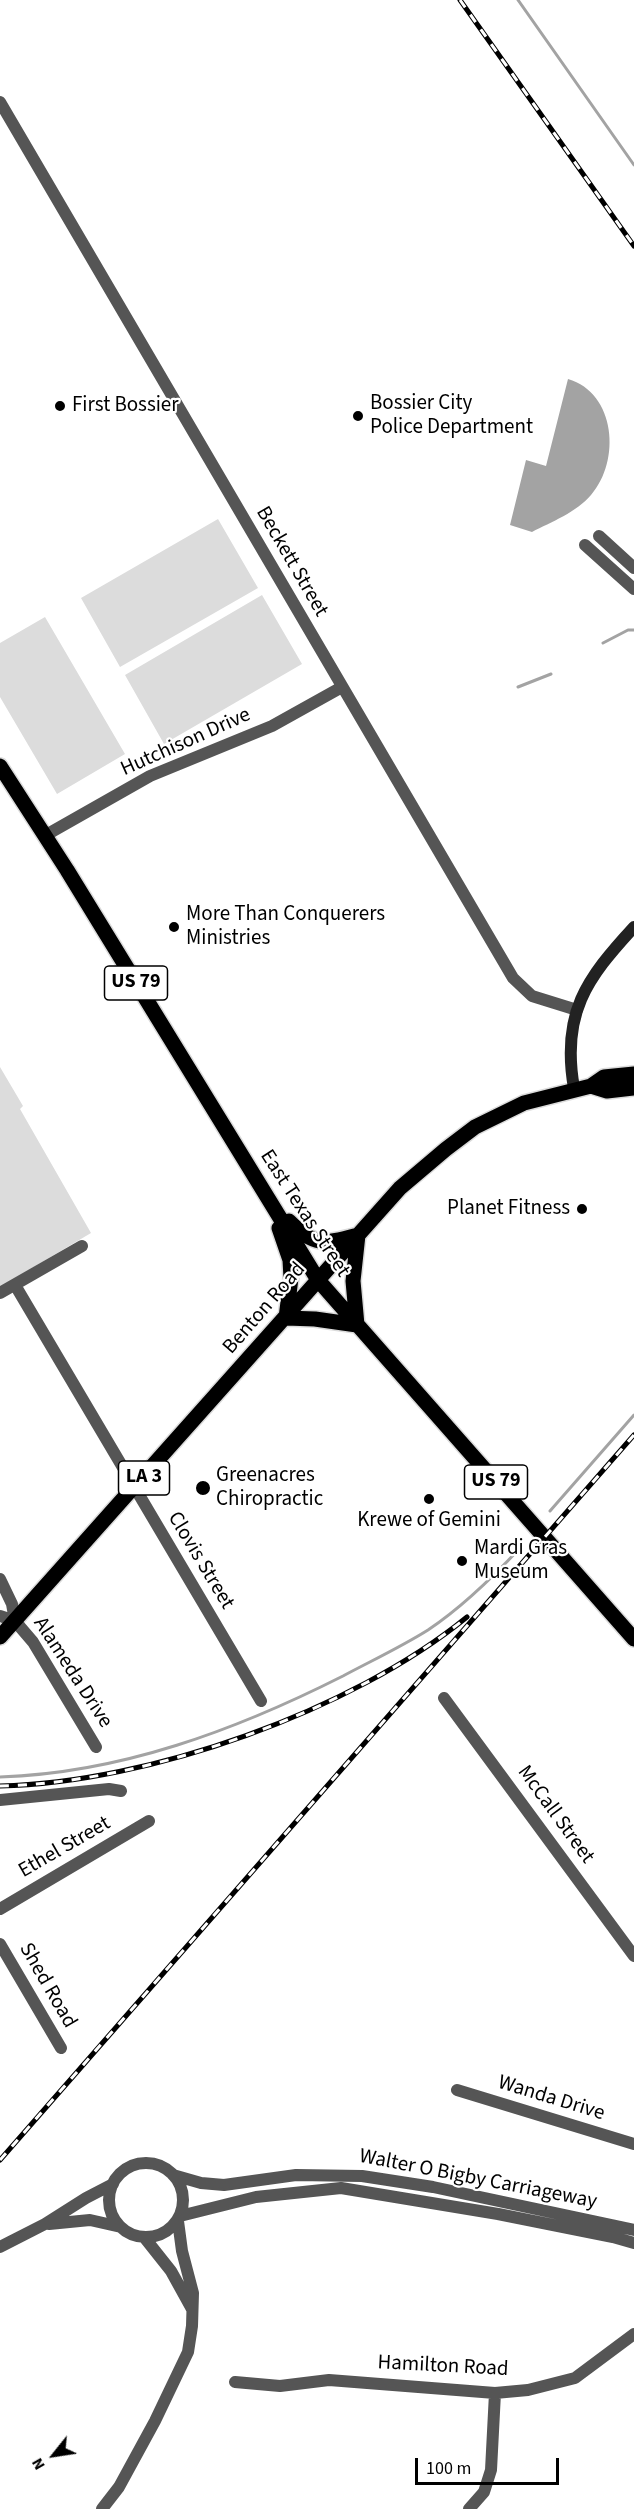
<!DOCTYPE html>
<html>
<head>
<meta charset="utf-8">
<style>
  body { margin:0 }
  #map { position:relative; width:634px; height:2509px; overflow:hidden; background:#fff; font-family:"Source Sans 3",sans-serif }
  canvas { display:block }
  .north { position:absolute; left:24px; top:2425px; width:60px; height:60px; -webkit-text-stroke:4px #fff; paint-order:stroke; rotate:240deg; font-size:16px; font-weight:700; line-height:24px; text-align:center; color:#000 }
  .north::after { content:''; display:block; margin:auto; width:21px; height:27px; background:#000; clip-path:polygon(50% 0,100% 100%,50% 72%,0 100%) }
  .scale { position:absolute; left:415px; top:2458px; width:144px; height:27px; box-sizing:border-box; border:3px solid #000; border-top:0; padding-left:8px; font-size:18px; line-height:21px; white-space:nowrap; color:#000; -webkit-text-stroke:4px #fff; paint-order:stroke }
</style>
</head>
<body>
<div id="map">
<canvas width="634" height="2509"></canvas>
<div class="north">N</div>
<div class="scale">100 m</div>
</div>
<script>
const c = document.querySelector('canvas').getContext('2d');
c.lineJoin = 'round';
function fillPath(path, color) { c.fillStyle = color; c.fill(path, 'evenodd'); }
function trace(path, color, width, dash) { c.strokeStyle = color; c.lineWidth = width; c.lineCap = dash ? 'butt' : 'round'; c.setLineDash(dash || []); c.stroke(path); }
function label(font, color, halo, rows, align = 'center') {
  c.font = font + ' "Source Sans 3",sans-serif'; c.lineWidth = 4.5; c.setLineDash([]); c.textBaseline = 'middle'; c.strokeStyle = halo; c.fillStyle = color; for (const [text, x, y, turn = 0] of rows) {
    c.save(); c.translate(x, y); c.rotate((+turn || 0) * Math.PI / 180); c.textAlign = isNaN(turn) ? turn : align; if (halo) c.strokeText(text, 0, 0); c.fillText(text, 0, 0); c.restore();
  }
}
fillPath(new Path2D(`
  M218 519 258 588 120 667 81 598Z
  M262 595 302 664 164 744 125 675Z
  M45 617 125 754 57 794 0 697V643Z
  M0 1067 23 1106 20 1109 91 1233 0 1287Z`), '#dcdcdc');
fillPath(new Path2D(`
  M568 379C616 393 621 461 591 495 577 512 551 522 532 532L510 525 526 460 546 466Z`), '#a3a3a3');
trace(new Path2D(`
  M518 0 634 165
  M603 643 628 630H634
  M518 687 551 674
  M550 1511 634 1415
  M0 1777C121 1773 236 1730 343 1676 371 1661 401 1647 428 1630 461 1608 493 1577 520 1548`), '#a3a3a3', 3);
const primary = new Path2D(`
  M0 766 67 870 318 1280 634 1639
  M591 1086 607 1091 634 1088
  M289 1221C315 1247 324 1244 358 1235
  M279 1228 290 1260 291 1278 286 1318
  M286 1318 315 1319 357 1325
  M357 1325 353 1281 358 1235
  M0 1637 400 1188 446 1149 475 1127 524 1103 591 1086 604 1077 634 1074`);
trace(primary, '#dbdbdb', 18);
trace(new Path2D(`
  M0 102 513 978 532 996 577 1010
  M599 536 634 568
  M585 545 634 589
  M46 835 150 776 272 726 342 687
  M15 1285 261 1701
  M0 1293 82 1246
  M0 1579 12 1604 15 1621
  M0 1616 15 1621 33 1642 96 1747
  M444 1698 634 1956
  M0 1800 109 1789 121 1791
  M0 1909 149 1821
  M0 1944 61 2048
  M457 2090 634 2144
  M109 2200a37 37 0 1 1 74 0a37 37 0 1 1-74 0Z
  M173 2175 201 2183 224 2185 296 2175 362 2176 433 2187 634 2230
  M180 2216 256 2197 341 2188 498 2214 613 2237 634 2243
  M49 2224 90 2220 121 2227
  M144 2237 171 2271 192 2309
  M0 2247 45 2224 86 2198 113 2184
  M235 2382 280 2386 329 2380 495 2393 528 2390 575 2378 634 2334
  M102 2509 119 2487 155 2421 188 2352 192 2326 193 2293 182 2251 178 2221
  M469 2509 484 2492 491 2470 495 2393`), '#555', 12);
trace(new Path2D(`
  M574 1088C561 1014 586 979 634 927`), '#222', 12);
trace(primary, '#000', 15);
const rail = new Path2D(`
  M460 0 634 246
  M0 1786C148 1783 352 1711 467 1617
  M0 2160 634 1435`);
trace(rail, '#000', 5);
trace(rail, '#fff', 3, [9]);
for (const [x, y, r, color] of [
  [60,406,6,"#000"],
  [358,416,6,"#000"],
  [174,927,6,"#000"],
  [582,1209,6,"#000"],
  [203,1488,8,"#000"],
  [429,1499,6,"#000"],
  [462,1561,6,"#000"]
]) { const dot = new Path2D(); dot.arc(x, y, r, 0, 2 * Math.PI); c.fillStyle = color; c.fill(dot); trace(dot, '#fff', 2); }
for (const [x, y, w] of [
  [136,983,63],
  [144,1478,51],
  [496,1482,63]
]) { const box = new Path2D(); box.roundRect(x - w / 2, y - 17, w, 34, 4.5); c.fillStyle = '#fff'; c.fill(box); trace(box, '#000', 1.5); }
label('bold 20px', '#000', null, [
  ["US 79",136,983],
  ["LA 3",144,1478],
  ["US 79",496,1482]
]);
label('21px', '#000', '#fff', [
  ["Bossier City",370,404],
  ["Police Department",370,428],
  ["First Bossier",72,406],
  ["More Than Conquerers",186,915],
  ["Ministries",186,939],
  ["Planet Fitness",570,1209,"right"],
  ["Greenacres",216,1476],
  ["Chiropractic",216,1500],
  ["Krewe of Gemini",429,1521,"center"],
  ["Mardi Gras",474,1549],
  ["Museum",474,1573]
], 'left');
label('21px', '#000', '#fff', [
  ["Beckett Street",291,562,60],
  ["Hutchison Drive",186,743,-24],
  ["East Texas Street",304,1214,57],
  ["Benton Road",265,1309,-49],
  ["Clovis Street",200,1561,59],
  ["Alameda Drive",72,1673,57],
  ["McCall Street",555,1815,54],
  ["Ethel Street",65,1848,-30],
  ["Shed Road",47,1986,60],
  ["Wanda Drive",551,2099,17],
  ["Walter O Bigby Carriageway",478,2180,11],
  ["Hamilton Road",443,2367,3]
]);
</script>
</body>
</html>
